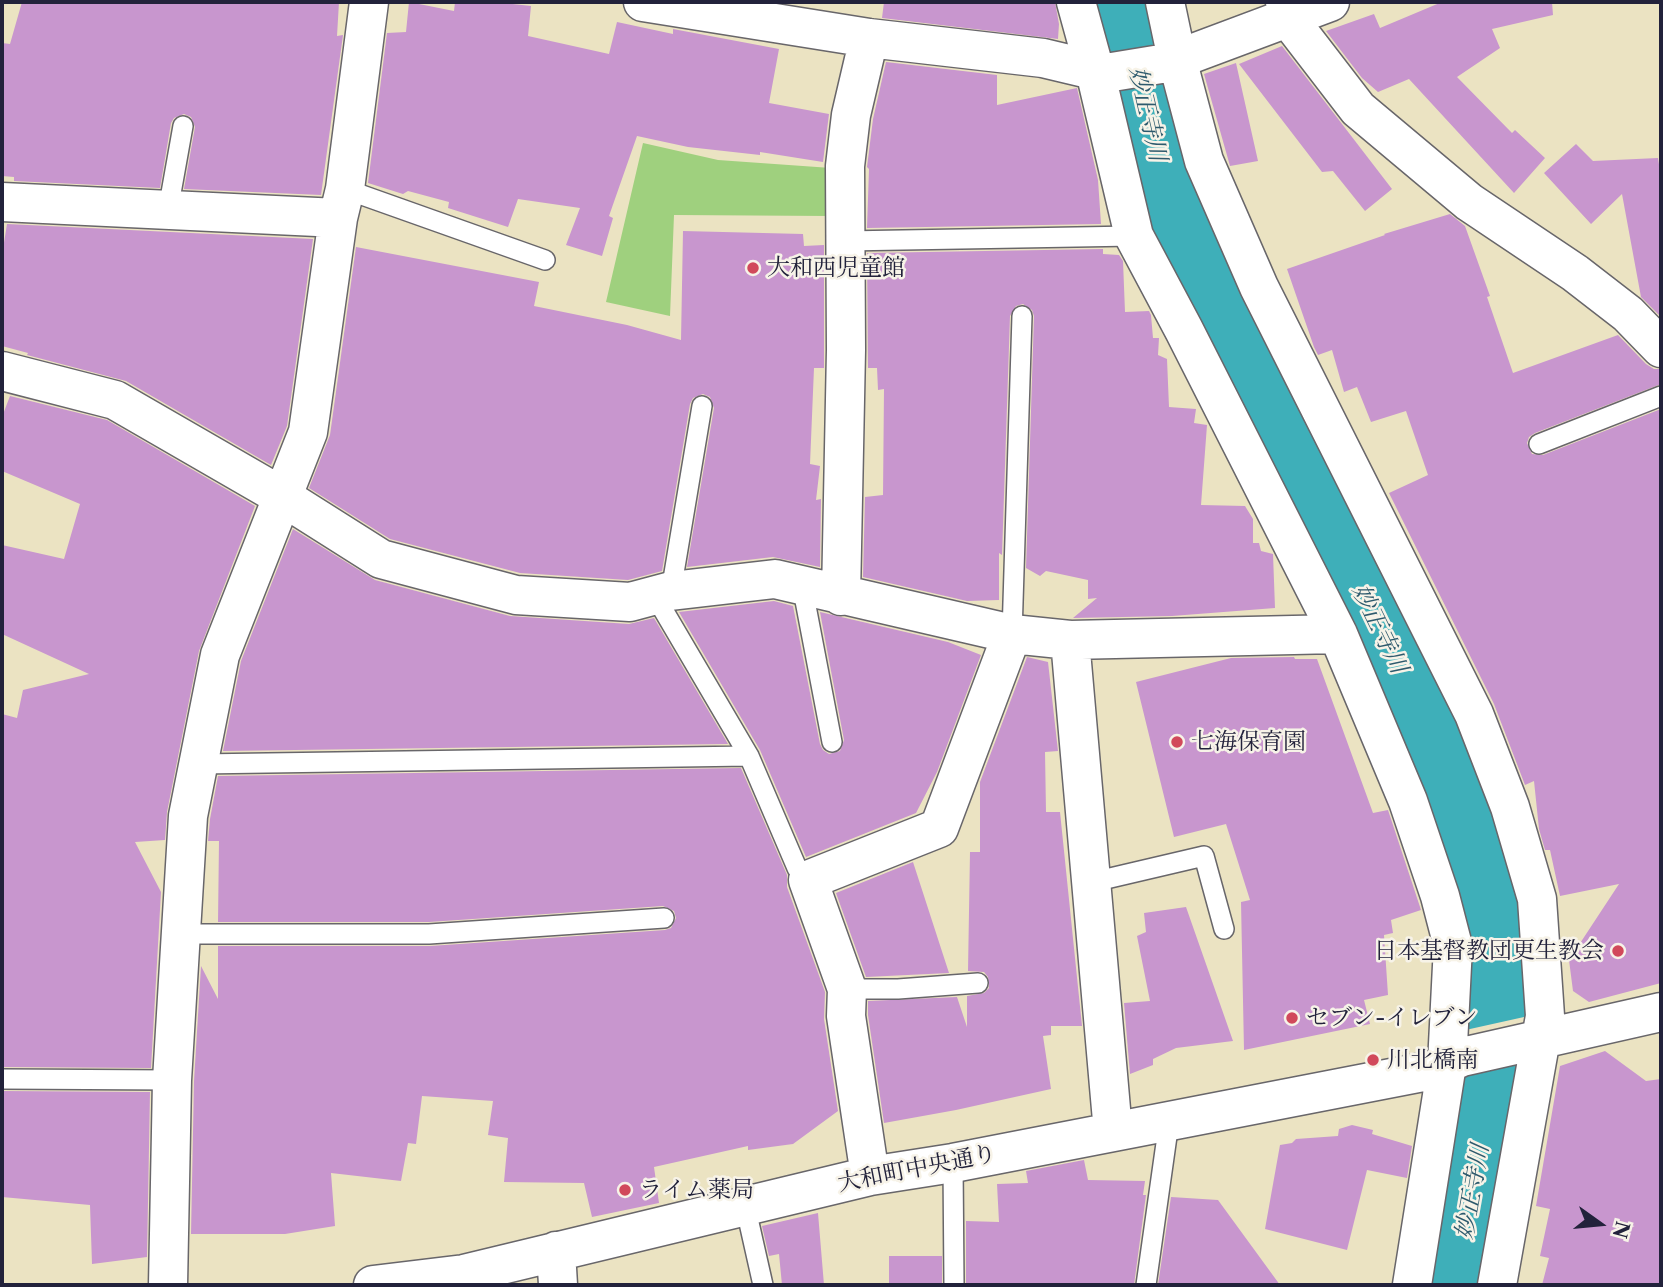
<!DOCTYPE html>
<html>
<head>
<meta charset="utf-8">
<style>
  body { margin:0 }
  #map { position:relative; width:1663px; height:1287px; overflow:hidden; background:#ebe3c2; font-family:"Libre Caslon Text",serif }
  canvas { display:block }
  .frame { position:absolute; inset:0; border:4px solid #22223b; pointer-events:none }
  .north { position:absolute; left:1565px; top:1189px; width:70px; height:70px; -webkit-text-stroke:5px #f7f3e8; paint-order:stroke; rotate:105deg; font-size:19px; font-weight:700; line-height:28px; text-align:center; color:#22223b }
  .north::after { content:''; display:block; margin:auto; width:24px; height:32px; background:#22223b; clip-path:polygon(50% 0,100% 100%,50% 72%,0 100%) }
</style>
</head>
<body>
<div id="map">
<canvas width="1663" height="1287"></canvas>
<div class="frame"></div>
<div class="north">N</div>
</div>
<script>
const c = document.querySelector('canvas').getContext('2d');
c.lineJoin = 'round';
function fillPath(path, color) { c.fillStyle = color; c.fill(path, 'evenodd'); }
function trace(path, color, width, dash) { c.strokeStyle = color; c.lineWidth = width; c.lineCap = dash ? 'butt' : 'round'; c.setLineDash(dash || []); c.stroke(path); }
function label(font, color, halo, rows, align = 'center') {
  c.font = font + ' "Libre Caslon Text","Noto Serif JP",serif'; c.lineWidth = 5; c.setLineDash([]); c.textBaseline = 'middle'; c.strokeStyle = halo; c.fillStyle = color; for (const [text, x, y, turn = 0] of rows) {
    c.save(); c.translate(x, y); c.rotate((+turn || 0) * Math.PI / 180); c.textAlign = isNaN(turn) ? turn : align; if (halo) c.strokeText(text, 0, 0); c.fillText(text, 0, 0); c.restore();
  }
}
fillPath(new Path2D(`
  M643 143 718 160 831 168 830 216 674 215 670 316 606 302Z`), '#9fd07e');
fillPath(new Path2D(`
  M1087 2H1154L1464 722 1520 870 1531 996 1490 1285H1422L1462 939 1160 259Z`), '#3eafb9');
fillPath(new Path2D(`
  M1533 1015V1029L1460 1046 1461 1031Z`), '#ebe3c2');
fillPath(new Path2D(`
  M22 2H339L337 36 343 35 321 195 184 189 195 127 191 117 184 114 174 118 171 123 160 188 14 181V177L2 176V43L10 44Z
  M409 2 454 11 455 2H494L531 6 528 36 609 54 617 22 673 34V29L779 49 769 103 829 114 823 162 760 152V155L688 147 637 136 609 216 613 218 602 256 566 245 580 208 518 199 508 227 448 208 449 202 408 191 403 194 368 183 387 33 406 32Z
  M884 2H1055L1059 24 1058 39 882 18Z
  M1442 2H1552L1553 15 1492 29 1500 48 1457 77 1512 133 1515 130 1545 158 1514 193 1409 79 1378 92 1362 78 1326 31 1374 14 1380 28Z
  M1282 46 1392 189 1365 211 1333 171 1322 172 1239 64Z
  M886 62 997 75V105L1077 88 1098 180 1101 224 867 228 869 169 867 167 873 119Z
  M1236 63 1258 161 1230 166 1204 74Z
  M1576 144 1593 161 1658 158 1661 177V317L1641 297 1622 194 1591 224 1544 173Z
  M1450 214 1465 226 1490 296 1487 297 1513 373 1618 335 1646 364 1654 369H1661V384L1535 433 1529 437 1527 443 1532 454 1543 455 1661 409V983L1589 1002 1573 991 1569 960 1619 884 1560 896 1550 850H1545L1539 829 1534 781 1525 785 1494 704 1389 493 1428 475 1406 411 1371 422 1357 387 1344 392 1332 350 1318 355 1314 347 1287 269 1385 235 1384 234Z
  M7 224 313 239 287 426 271 465 126 381 27 355 28 353 2 346V255Z
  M683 231 803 234 804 246 824 245V368H814L810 464 820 466 816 500 821 499 820 567 773 557 687 567 714 408 710 397 703 394 693 398 690 404 662 571 628 580 520 573 390 539 309 488 330 435 356 247 539 282 534 306 627 325 681 340Z
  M1103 249V254L1119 255 1123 261 1125 312 1149 311 1151 315 1153 338H1159L1158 355 1167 359 1169 407 1196 409 1194 423 1207 425 1201 505 1245 506 1253 519V543H1259L1261 551 1273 554 1275 608 1172 616 1073 618 1097 598 1088 599V580L1046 571 1040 576 1026 568 1034 316 1032 310 1023 304 1016 306 1010 316 1002 555 999 553V600L967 601 863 577 865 497 883 495 884 389 878 390 877 368H868L867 253Z
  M10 396 107 420 255 506 199 651 167 812 165 840 135 842 161 892 151 1068 2 1067V714L17 718 23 690 89 674 2 634V545L64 559 80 504 2 471V417Z
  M293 529 375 580 510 616 629 624 654 618 728 744 223 751 241 661Z
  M774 601 793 606 820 744 823 750 829 754 840 751 844 740 820 612 948 642 981 655 937 772 916 813 806 857 760 750 679 612Z
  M1027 657 1048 662 1058 751 1045 752 1046 812H1060L1082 1026H1051V1035L1043 1036 1051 1089 956 1110 884 1123 868 1015V1001L957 997 967 1027V996L984 993 989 988 988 977 984 972 968 971 970 852H980V782Z
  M1294 657 1295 659H1317L1373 813 1388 810 1421 910 1391 920 1393 933 1384 935 1388 995 1364 1000 1370 1024 1244 1050 1241 902 1250 900 1226 824 1174 837 1136 682 1231 658Z
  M741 768 787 875V887L825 992 824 1019 838 1111 793 1144 748 1150V1146L654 1167 659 1203 592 1217 584 1183 504 1182 508 1138 488 1135 493 1101 422 1096 416 1144 408 1143 401 1181 331 1173 335 1226 285 1234H191L194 1081 201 966 218 999V946H430L665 930 671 928 676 918 674 911 663 906 429 922H218L219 841H208L210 819 218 776Z
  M913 862 949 973 866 977 836 893Z
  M1186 907 1233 1041 1176 1048 1153 1059V1065L1130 1074 1124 1003 1150 1001 1137 936 1146 932 1144 913Z
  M1605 1051 1646 1081 1661 1079V1285H1542L1549 1258 1540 1256 1550 1209 1536 1206 1560 1066Z
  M2 1091 150 1092 147 1257 92 1264 90 1205 2 1197Z
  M1352 1125 1373 1130 1372 1134 1412 1146 1407 1178 1367 1170 1347 1250 1265 1229 1280 1145 1292 1143 1296 1139 1338 1136 1339 1129Z
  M1084 1160 1088 1180 1145 1181 1143 1195H1146L1134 1285H966V1221L999 1222 997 1184 1028 1183 1026 1171Z
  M1171 1197 1218 1200 1280 1285H1158Z
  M818 1213 824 1285H782L779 1254 769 1256 762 1226Z
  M889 1256H942V1285H889Z`), '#c896ce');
const lane = new Path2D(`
  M345 189 545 260
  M168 210 183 126
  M845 241 1134 236
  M1539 444 1661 396
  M802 585 832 742
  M671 591 702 406
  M655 596 749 756 797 868 808 880
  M1012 634 1022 316
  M199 764 749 756
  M1093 882 1204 856 1224 929
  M181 934H429L664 918
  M847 989H898L978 983
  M2 1079 172 1080
  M953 1163 954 1285
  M745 1205 763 1285
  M1146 1285 1169 1122`);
const street = new Path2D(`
  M643 2 869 38 1043 58 1106 73 1167 63 1330 2
  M1076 2 1095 71 1134 236 1184 330 1338 634 1408 801 1440 896 1453 946 1447 1064 1412 1285
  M1165 2 1177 59 1204 161 1259 287 1474 714 1510 807 1537 899 1545 1016 1497 1285
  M1285 2 1288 18 1358 109 1469 202 1575 273 1628 314 1661 348
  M2 202 338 218
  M2 371 115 400 283 497 381 559 516 595 630 602 671 591 775 579 1012 634 1070 640 1338 634
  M841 596 846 350 845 166 851 115 869 38
  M1070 640 1113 1132
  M870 1176 846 1016 847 989 808 880 939 828 1012 634
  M556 1251 558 1285
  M168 1285 172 1080 188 816 220 655 308 432 338 218 345 189 369 2
  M373 1285 464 1274 870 1176 953 1163 1433 1070 1462 1057 1661 1012`);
trace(lane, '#68666a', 22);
trace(street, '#68666a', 41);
trace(lane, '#fff', 19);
trace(street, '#fff', 38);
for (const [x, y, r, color] of [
  [753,268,7,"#d1495b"],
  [1177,742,7,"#d1495b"],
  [1618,951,7,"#d1495b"],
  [1292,1018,7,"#d1495b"],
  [1373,1060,7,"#d1495b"],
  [625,1190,7,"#d1495b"]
]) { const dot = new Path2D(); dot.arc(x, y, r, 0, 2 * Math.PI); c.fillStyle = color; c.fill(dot); trace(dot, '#f7f3e8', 2.5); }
label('23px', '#22223b', '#f7f3e8', [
  ["大和西児童館",767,268],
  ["七海保育園",1191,742],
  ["日本基督教団更生教会",1604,951,"right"],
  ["セブン-イレブン",1306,1018],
  ["川北橋南",1387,1060],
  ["ライム薬局",639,1190]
], 'left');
label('23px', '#22223b', '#f7f3e8', [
  ["大和町中央通り",917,1169,-11]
]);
label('italic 24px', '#2d5a6d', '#f7f3e8', [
  ["妙正寺川",1147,114,77],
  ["妙正寺川",1379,629,64],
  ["妙正寺川",1473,1192,-80]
]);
</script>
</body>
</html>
